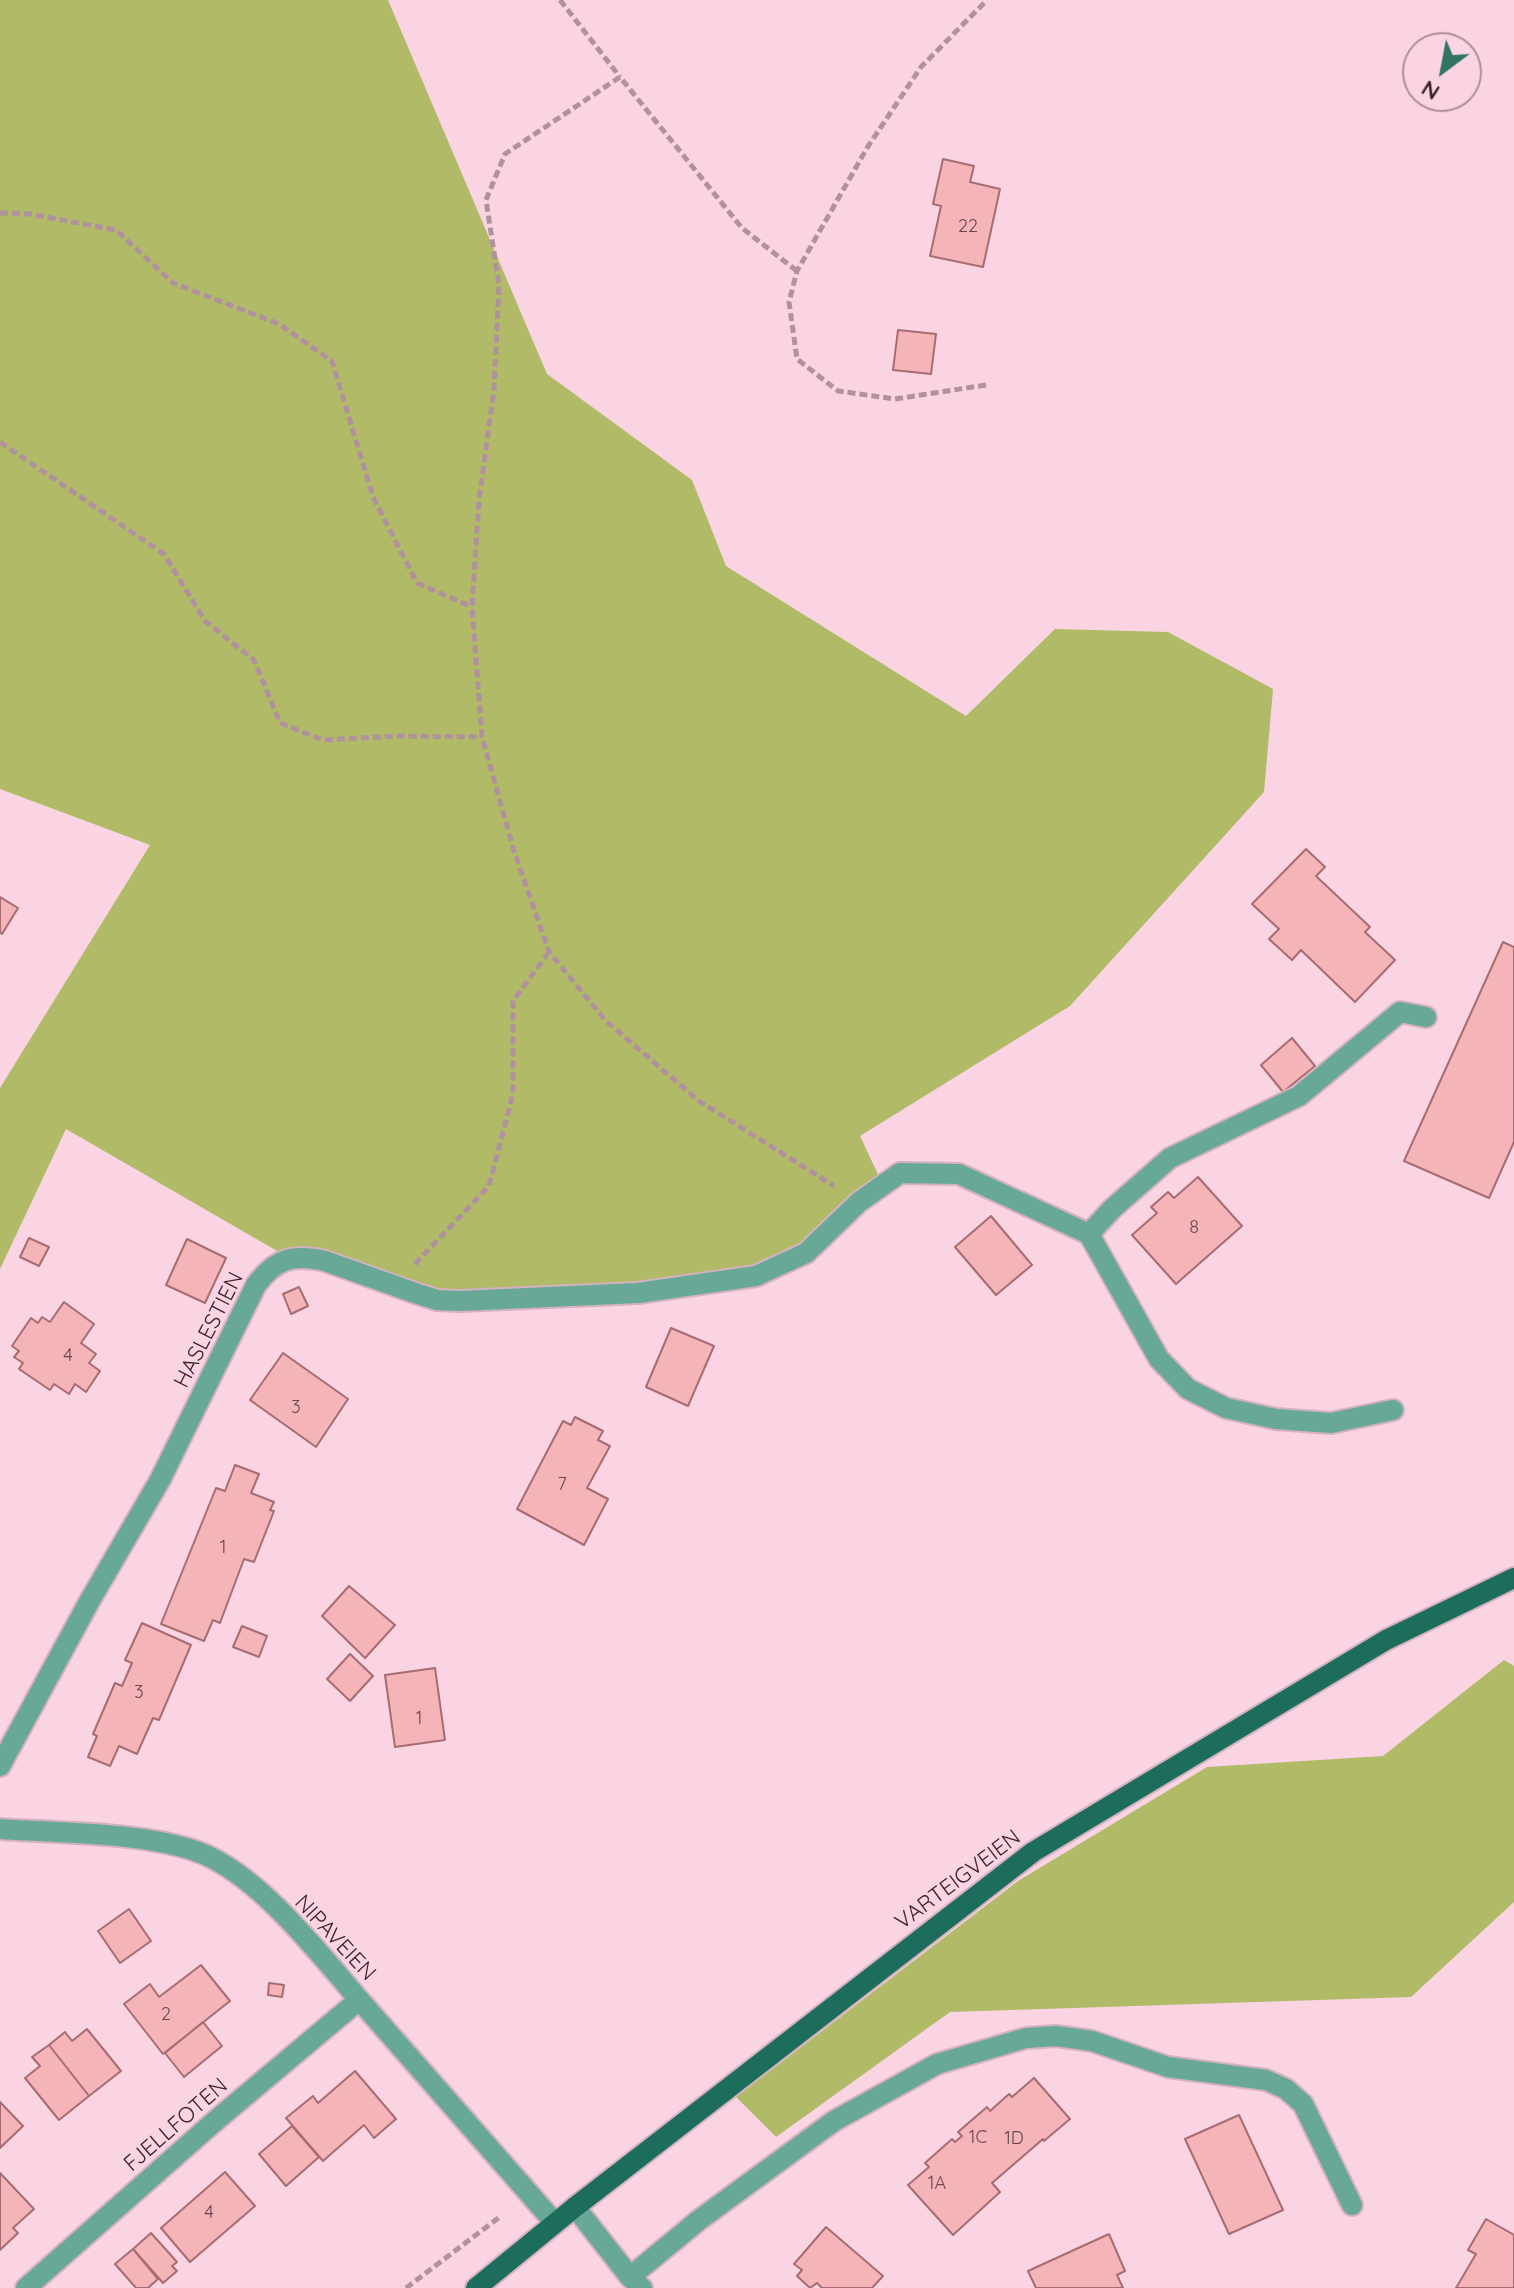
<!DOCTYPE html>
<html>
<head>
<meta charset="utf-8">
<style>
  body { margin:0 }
  #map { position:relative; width:1514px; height:2288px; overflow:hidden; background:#fad4e2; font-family:Quicksand,sans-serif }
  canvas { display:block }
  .north { position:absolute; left:1402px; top:32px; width:80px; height:80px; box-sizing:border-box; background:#fad4e2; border:2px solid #ad8d99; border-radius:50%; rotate:212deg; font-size:22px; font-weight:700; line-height:32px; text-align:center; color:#3a232c }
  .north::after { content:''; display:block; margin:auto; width:28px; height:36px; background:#327363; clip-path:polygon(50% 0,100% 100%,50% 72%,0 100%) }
</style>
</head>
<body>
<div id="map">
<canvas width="1514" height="2288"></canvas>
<div class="north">N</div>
</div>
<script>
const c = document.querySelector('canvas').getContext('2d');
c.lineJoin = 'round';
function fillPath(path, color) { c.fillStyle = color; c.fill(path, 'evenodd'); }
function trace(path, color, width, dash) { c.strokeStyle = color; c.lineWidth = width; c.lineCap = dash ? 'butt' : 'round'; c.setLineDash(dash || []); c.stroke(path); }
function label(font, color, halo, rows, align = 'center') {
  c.font = font + ' Quicksand,sans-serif'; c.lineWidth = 6; c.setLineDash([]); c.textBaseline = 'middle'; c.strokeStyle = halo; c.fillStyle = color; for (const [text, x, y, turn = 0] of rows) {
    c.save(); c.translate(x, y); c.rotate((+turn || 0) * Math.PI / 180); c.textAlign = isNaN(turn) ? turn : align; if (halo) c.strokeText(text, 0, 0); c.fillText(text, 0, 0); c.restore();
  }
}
fillPath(new Path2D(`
  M0 0H388L547 374 692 480 726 566 966 716 1055 629 1168 632 1273 689 1264 792 1070 1006 860 1136 883 1185 806 1253 756 1276 460 1301 291 1259 66 1129 0 1269V1088L150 845 0 789Z
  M1504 1660 1514 1666V1902L1411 1997 950 2012 776 2137 736 2097 1018 1881 1207 1767 1383 1756Z`), '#b0ba67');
const building = new Path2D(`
  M943 159 974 166 970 182 1000 189 983 267 930 256 941 206 933 204Z
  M898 330 936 334 931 374 893 370Z
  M1306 849 1325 867 1316 876 1370 927 1365 932 1395 960 1355 1002 1301 950 1292 960 1269 939 1279 929 1252 904Z
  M0 897 18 908 2 934 0 932Z
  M1503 942 1514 947V1142L1489 1198 1404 1161Z
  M1292 1038 1315 1066 1283 1092 1261 1065Z
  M1198 1177 1242 1226 1176 1284 1132 1235 1157 1213 1151 1207 1168 1192 1174 1198Z
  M991 1216 1032 1265 996 1295 955 1247Z
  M29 1238 49 1247 39 1266 20 1257Z
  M187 1239 226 1258 205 1303 166 1285Z
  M299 1287 308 1306 291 1314 283 1294Z
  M64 1302 94 1324 81 1343 96 1354 89 1363 100 1371 86 1392 75 1384 69 1394 54 1384 50 1390 19 1369 23 1363 14 1357 19 1351 12 1346 31 1318 38 1323 42 1317 50 1322Z
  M671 1328 714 1346 688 1406 646 1387Z
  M283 1353 348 1399 316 1447 250 1400Z
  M575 1417 603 1431 598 1440 610 1446 587 1488 608 1499 584 1545 517 1509 563 1421 571 1425Z
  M235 1465 259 1474 251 1493 274 1502 270 1510 274 1511 254 1562 244 1559 220 1623 213 1620 204 1641 161 1624 216 1488 225 1491Z
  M349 1586 395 1625 365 1658 322 1616Z
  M142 1623 191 1645 159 1720 153 1718 137 1754 119 1746 110 1766 88 1757 97 1736 93 1734 115 1683 122 1686 132 1663 125 1660Z
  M242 1626 267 1636 259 1657 233 1647Z
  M350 1654 373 1676 350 1701 327 1679Z
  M435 1668 445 1740 395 1747 385 1675Z
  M129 1909 151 1941 120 1963 98 1931Z
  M201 1965 230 2001 163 2054 124 2004 150 1984 159 1997Z
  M269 1983 284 1985 282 1997 268 1995Z
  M203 2022 222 2046 184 2077 165 2053Z
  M87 2029 121 2071 89 2096 49 2045 65 2032 72 2041Z
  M49 2045 89 2096 59 2120 25 2078 40 2066 32 2057Z
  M355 2071 396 2119 374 2138 364 2125 323 2161 286 2118 313 2096 318 2103Z
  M1034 2078 1070 2119 1044 2141 1043 2139 992 2183 1000 2192 953 2235 908 2185 929 2167 925 2163 952 2139 955 2142 962 2136 958 2132 987 2107 990 2111 1009 2094 1012 2097Z
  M0 2102 23 2126 0 2148Z
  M1239 2115 1283 2210 1229 2234 1185 2139Z
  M292 2126 319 2157 286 2186 259 2154Z
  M225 2172 255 2206 190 2262 161 2228Z
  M0 2173 34 2209 13 2228 18 2233 0 2250Z
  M1486 2219 1514 2235V2288H1456L1476 2254 1468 2250Z
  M826 2227 883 2276 872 2288H822L817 2283 810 2288 797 2276 802 2270 794 2264Z
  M151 2233 177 2262 172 2266 177 2271 163 2283 133 2249Z
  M1109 2234 1125 2271 1117 2275 1123 2288H1036L1028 2271Z
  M133 2249 158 2279 148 2288H136L115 2264Z`);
fillPath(building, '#f4b4b8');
trace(building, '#a76c71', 2);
const minor = new Path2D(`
  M1089 1234 1113 1208 1170 1158 1299 1096 1400 1012 1426 1017
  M0 1766 89 1602 160 1480 256 1285C276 1258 293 1254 325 1261L415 1293 437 1300 460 1301 638 1293 756 1276 806 1253 859 1202 900 1173 959 1174 1089 1234 1159 1359 1188 1389 1226 1408 1276 1419 1331 1423 1393 1410
  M0 1829C58 1833 159 1832 210 1857 267 1885 321 1956 363 2004 427 2077 491 2150 555 2223
  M575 2207 630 2277 642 2288
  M630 2277 699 2220 834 2121 937 2064 1026 2038 1056 2036 1092 2041 1168 2067 1266 2080 1286 2089 1303 2104 1352 2205
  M26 2288 214 2122 359 2000`);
const major = new Path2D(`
  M476 2288 575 2207 1033 1852 1386 1640 1514 1578`);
trace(minor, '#d4b1be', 24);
trace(major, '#d4b1be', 24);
trace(new Path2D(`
  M560 0 620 77
  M0 213 30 214 116 230 173 283 279 324 332 361 373 497 417 583 472 607
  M797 271 742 228 620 77 505 154 486 200 499 285 494 390 479 500 472 607 482 737 514 851 549 952 606 1021 699 1101 834 1186
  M986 385 895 399 838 391 797 359 789 302 797 271 867 148 921 67 987 0
  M0 442 164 554 205 621 254 660 280 723 323 740 396 736 482 737
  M415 1264 489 1186 513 1094V1001L549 952
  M406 2288 501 2216`), '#b2919e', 5, [8, 4]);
trace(minor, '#67a896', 20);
trace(major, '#1c6d5b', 20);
label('18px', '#68474f', null, [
  ["22",968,227],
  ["8",1194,1228],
  ["4",68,1356],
  ["3",296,1408],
  ["7",562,1485],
  ["1",223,1548],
  ["3",139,1693],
  ["1",419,1719],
  ["2",166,2015],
  ["1C",978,2138],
  ["1D",1014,2139],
  ["1A",937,2184],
  ["4",209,2213]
]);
label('22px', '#3a232c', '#fad4e2', [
  ["HASLESTIEN",209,1330,-63],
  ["VARTEIGVEIEN",958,1880,-37],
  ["NIPAVEIEN",335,1938,47],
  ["FJELLFOTEN",176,2125,-41]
]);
</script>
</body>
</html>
